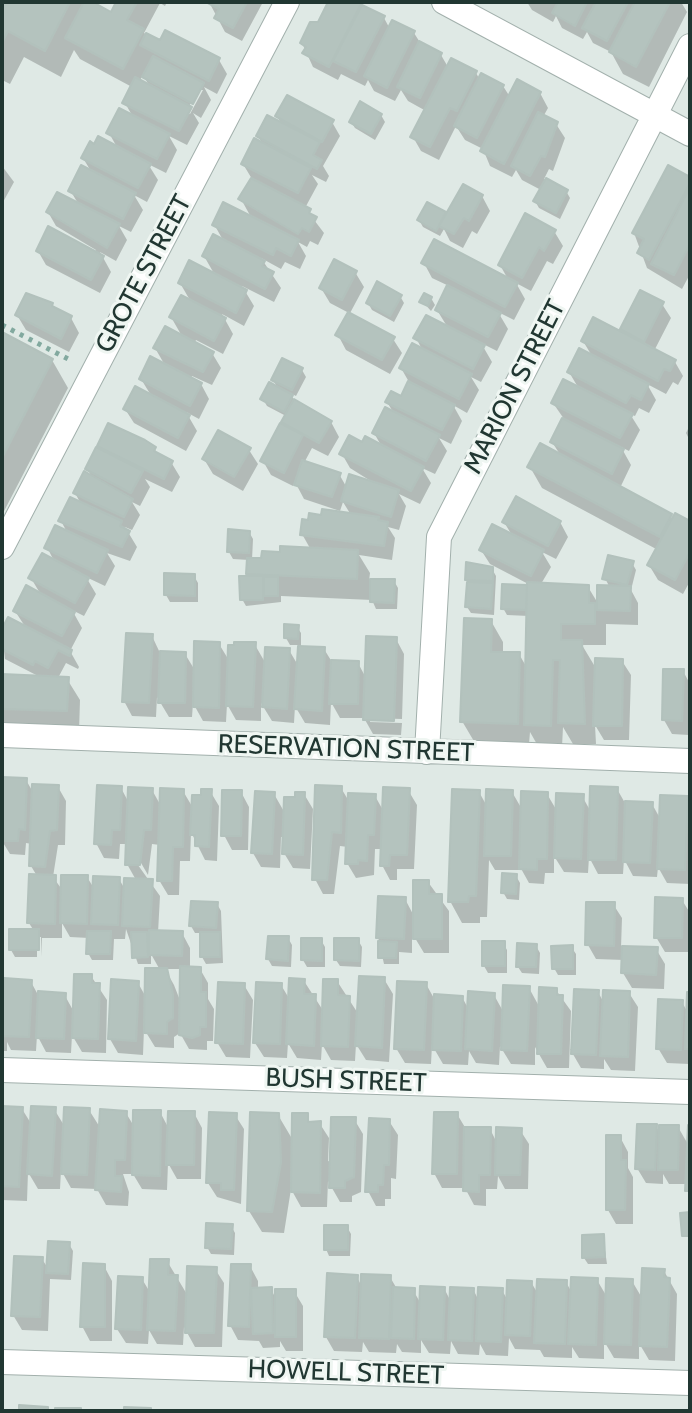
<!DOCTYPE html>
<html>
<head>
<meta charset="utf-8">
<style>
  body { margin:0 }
  #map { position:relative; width:692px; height:1413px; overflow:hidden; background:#dfe9e5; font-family:Cabin,sans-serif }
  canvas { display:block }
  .frame { position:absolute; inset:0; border:4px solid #213732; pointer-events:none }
</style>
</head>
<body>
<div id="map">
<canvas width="692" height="1413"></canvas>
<div class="frame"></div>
</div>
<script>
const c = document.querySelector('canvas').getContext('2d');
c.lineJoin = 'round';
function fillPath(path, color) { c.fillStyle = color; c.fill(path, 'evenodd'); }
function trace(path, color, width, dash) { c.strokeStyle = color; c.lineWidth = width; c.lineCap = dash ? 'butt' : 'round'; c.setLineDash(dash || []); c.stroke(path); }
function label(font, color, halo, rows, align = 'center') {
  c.font = font + ' Cabin,sans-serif'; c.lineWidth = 6; c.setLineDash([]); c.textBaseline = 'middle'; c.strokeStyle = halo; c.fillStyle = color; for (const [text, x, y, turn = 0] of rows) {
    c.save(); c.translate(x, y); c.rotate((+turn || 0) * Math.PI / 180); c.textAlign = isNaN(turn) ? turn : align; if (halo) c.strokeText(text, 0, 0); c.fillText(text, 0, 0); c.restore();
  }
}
fillPath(new Path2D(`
  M2 2H97V7L112 14 118 2H167L165 6 160 3 144 33 161 43 219 60 227 74 217 94 204 87 211 100 201 118 193 113 199 123 187 145 169 136 177 150 166 173 148 164 158 180 147 202 134 195 143 210 131 232 119 226 127 240 116 261 100 252 111 272 100 293 46 265 38 251 94 253 96 250 56 226 48 212 79 205 70 190 92 173 83 158 118 149 109 133 133 117 125 103 132 87 80 59 74 50 61 77 24 57 10 84 2 80ZM143 75 150 87 139 82ZM198 90H203L190 114 186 112Z
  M209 2H263L242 41 225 32Z
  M330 2H358L384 18 390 29 414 33 421 44 441 55 448 67 476 73 480 80 503 86 510 97 540 93 548 108 543 117 556 124 565 138 553 171 549 169 544 179 566 191 570 198 560 219 539 208 535 201 541 190 522 180 516 170 512 177 490 166 483 149 465 140 456 126 439 160 421 151 413 137 426 111 408 101 401 90 395 101 374 91 368 80 365 86 341 74 338 80 313 67 302 43 319 25Z
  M527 2H681L687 12 649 87 623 74 611 52 593 43 587 32 583 39 562 28 556 16 553 22 532 10Z
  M381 115 385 122 375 140 355 128 351 122Z
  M277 116 332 122 340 136 323 166 329 176 326 182 312 175 318 184 305 208 324 233 318 245 310 241 307 247 298 242 306 256 300 269 285 262 281 269 261 258 281 288 274 302 242 286 254 306 244 326 222 314 233 334 223 354 196 340 194 344 212 353 221 368 212 385 192 376 191 379 201 384 209 399 199 419 186 412 197 431 186 451 134 423 125 409 152 397 141 379 166 367 155 348 183 338 171 317 191 302 180 283 216 277 204 256 224 242 214 224 252 219 241 199 252 179 243 164 263 145 258 136 282 125Z
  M2 166 14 182 2 204Z
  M690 179V274L682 289 647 268 634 233Z
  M482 196 490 211 477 234 472 231 463 248 450 241 444 229 440 236 423 227 419 220 445 214 447 217Z
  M554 231 563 246 553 264 547 261 531 291 516 283 525 299 514 320 498 312 508 329 497 351 481 343 492 362 481 382 471 377 479 390 467 413 453 405 462 421 451 444 439 438 447 451 435 474 422 468 431 483 420 504 399 494 406 506 399 530 388 527 395 538 392 560 359 555 370 573 369 581H394L398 588 397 609H376L372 600 281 596V602L246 606 242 599 251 578 249 560 233 559 229 552 249 532 253 539 252 560 311 550 302 534 351 515 343 502 340 511 304 499 295 482 293 486 271 475 263 461 288 430 283 422 286 416 267 406 263 399 279 390 273 380 302 370 306 377 296 396 290 393 296 403 331 422 339 437 328 456 312 448 304 463 339 474 347 488 377 485 350 468 342 454 363 445 382 447 374 433 395 415 387 402 402 399 409 382 401 368 423 351 416 338 448 328 437 310 449 286 432 278 424 263 509 281 500 265Z
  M355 272 364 287 349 315 393 339 402 353 390 374 346 350 338 335 349 313 330 303 321 288Z
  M641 292 662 304 671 318 654 351 675 362 683 376 678 385 673 382 666 394 647 384 656 400 649 413 639 408 635 416 630 414 640 430 629 451 621 447 631 465 620 488 674 520 690 523V581L683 594 658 580 649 565 658 550 542 488 530 467 561 456 552 442 564 419 553 403 579 389 569 372 592 356 583 341 620 333Z
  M400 296 404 303 394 322 372 310 368 303Z
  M431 298 435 305 431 311 422 301Z
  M52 305 71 318 79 333 69 352 26 330 17 315Z
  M2 334 52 360 68 388 2 515Z
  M690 425V441L686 433Z
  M109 426 154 448 158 455 171 462 180 477 172 492 145 479 150 487 140 506 132 502 140 515 132 530 125 527 137 547 130 561 107 553 115 566 105 586 86 577 96 594 84 616 72 610 82 628 70 651 79 667 78 669 66 663 58 678 67 679 80 700 79 732 2 729V676L40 677 5 659 2 634 26 628 15 611 41 595 31 578 55 563 47 547 68 534 61 521 81 504 75 493 93 478 87 469Z
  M249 450 258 464 243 491 213 474 204 459Z
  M504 522H560L568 537 556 559 542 552 551 567 541 584 588 587 599 605 610 588 605 578 632 563 636 570 631 590 638 603V625L606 624V645H582L597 670 622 661 631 675 629 740H604L595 725 596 744H573L563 727 562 747 538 746 530 732 529 744 475 743 462 721 491 621 503 642V654H519L527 668 529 616 507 615 503 608 526 587 529 593 536 588 490 564 481 550 513 537Z
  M492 569 496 576 494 615 471 613 467 607V580Z
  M194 576 198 583V602H170L166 595Z
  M297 627 301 633V648L324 649 332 662 358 663 366 678 396 639 404 654 402 719 370 718V722L402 723 401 735 373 734 364 718H340L331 702 330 725 305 723 295 706 294 723 272 721 261 703V721L236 720 227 704 226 722 203 721 193 703 192 717H169L157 697 156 717 132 716 124 701 152 636 160 653 185 654 196 672 219 644 230 662 255 645 266 664 289 650 299 667 300 645H290L286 638Z
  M683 671 690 684 689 735 672 734 664 720Z
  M26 780 34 794 58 787 66 801 65 845H58L53 877 63 891 87 877 95 890 119 879 126 891 136 880 127 864 128 844H120L119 859 104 858 96 843 121 788 129 803 152 790 161 806 183 791 193 808 210 791 219 806 217 861 205 860 191 832 190 861H180L179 895H168L159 880 160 845 152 844 148 875 137 856 133 858 160 896 158 933H182L190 948V969H200L208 983V999L214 1009 213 1041H207V1050L189 1049 180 1033 174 1037V1048L155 1047 144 1029 143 1055 118 1053 110 1039 138 983 147 999 160 970 151 954V964H138L126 929 125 939H114L113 960H92L88 953 89 938 70 937 62 923V938H42V957L41 937H37V957H15L11 950 34 931 29 923 37 876 31 866 32 844 26 843 25 855 10 854 2 841ZM165 969H182L181 1003 174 985Z
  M341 788 350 803 375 796 384 812 408 790 417 805 414 869H397V880H390L382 865V849H375L374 875 356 878 347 863 348 847 340 846 334 894H323L315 879Z
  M617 789 625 803 652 804 661 820 687 798 690 804V884L667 883 658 867 657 877 633 876 624 859 623 874H598L589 857 588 873 564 872 554 856V873H545L544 884 529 883 519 865V870H495L489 860 487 917H480V923H462L450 901 479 792 488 808 512 792 523 811 547 794 557 811 582 796 591 812Z
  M241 792 249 807 248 850H232L224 835Z
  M274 794 286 815 304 794 313 809 310 869 293 868 284 853 285 837H281L280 868 261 867 253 853Z
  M516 876 520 883 519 900 507 899 503 892Z
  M428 882 449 911V953H424L412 933V953L399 952V964H384L378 937 405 899 415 918Z
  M682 900 690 913V952H665L656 937Z
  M217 904 221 911 223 963 206 964 202 957V933H195L191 926Z
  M613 904 622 918 621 948 656 949 665 964 664 989 632 988 623 973 624 960 596 959 588 945Z
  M288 938 292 945 291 967 272 966 268 959Z
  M321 940 325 947V967H307L303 960Z
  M358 940 362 947 361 967 340 966 336 960Z
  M503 943 507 950V973H488L484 966Z
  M536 946 540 953 539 974 522 973 518 967Z
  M572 948 576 954V975H558L554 968Z
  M91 976 107 1000 106 1053 82 1052 72 1035 71 1053 46 1052 37 1035 36 1051 11 1050 7 1042V1051H2V983L6 989 31 982 37 993 64 994 74 1012Z
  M384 979 393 994 389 1062 366 1060 356 1044 355 1061 331 1060 322 1044 321 1060 297 1058 288 1043 287 1058 264 1057 255 1043 281 985 290 1000 304 981 324 1012 337 981 359 1015Z
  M426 984 436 1002 462 997 469 1010 494 995 504 1013 529 988 540 1008 556 990 571 1011 569 1068H547L535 1047V1065L511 1064 500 1046 499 1065 476 1063 469 1051 468 1065 443 1064 432 1045 431 1064 405 1063 396 1048Z
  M244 985 253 1000 250 1058 226 1057 217 1042Z
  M598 992 604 1003 629 993 638 1007 635 1071 611 1070 604 1059V1069L581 1068 570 1049H573Z
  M690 994 689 1064 667 1063 658 1048 682 1002 688 1013Z
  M2 1108 22 1109 32 1125 54 1109 65 1127 89 1110 101 1129 126 1113 135 1128 160 1112 169 1129 194 1113 202 1128 201 1179H177L168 1163 167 1190 142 1189 133 1174H123L129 1192 128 1206 106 1205 97 1189 71 1188 61 1170 60 1189H38L28 1172 27 1201 2 1200Z
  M457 1114 466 1129H490L497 1143 520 1130 529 1144 528 1189H505L498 1176 497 1189H486V1206L474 1205 465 1188H442L434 1173Z
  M235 1115 244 1129 241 1204 217 1197 208 1183Z
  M278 1115 294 1142 306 1115 311 1124H320L329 1138 328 1161 332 1162 354 1119 363 1134 361 1192 352 1196V1202H340L328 1181 327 1207H301L291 1189 284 1233 262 1232 249 1211Z
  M389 1121 398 1135 396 1179 391 1178V1199H385V1206H376L368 1191Z
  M656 1126 661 1135 678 1127 689 1146 690 1127V1196L687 1184H669L663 1174V1184L646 1183 637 1168Z
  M620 1137 628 1152V1168L633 1177V1224H616L608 1210Z
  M231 1226 235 1233 234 1255 211 1254 207 1247Z
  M347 1227 351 1234 350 1256H329L326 1249Z
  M603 1236 607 1264H588L584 1258Z
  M69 1244 73 1251 71 1280 50 1279 48 1331 22 1330 13 1315 42 1259 49 1270Z
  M167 1261 188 1296 215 1269 224 1283 222 1347H195L184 1327 183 1345 157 1344 149 1330 148 1344 126 1343 117 1329 142 1279 151 1294Z
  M104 1266 112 1281V1341H90L82 1326Z
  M250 1266 258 1281V1289H271L277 1301 294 1291 303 1306V1351H286L280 1341V1347L263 1348 259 1341 238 1340 230 1325Z
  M664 1271 677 1294 675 1361 649 1360 639 1343V1359L614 1358 604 1341V1359L579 1358 572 1347V1358L544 1357 540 1350 515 1349 509 1338 508 1356 486 1355 480 1344 479 1355 458 1354 451 1341 450 1354 429 1353 421 1340V1353L402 1352 397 1344 396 1353 369 1352 363 1342 362 1352 334 1351 326 1337 357 1277 362 1287 390 1277 397 1289 413 1290 421 1304 444 1288 451 1302 473 1289 479 1301 502 1290 508 1301 531 1282 538 1294 566 1282 572 1293 597 1280 607 1297 632 1281 642 1298Z`), '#0003');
const building = new Path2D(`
  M2 2H70L45 51 8 31 2 43Z
  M84 2H93L111 12 116 2H137L127 20 144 29 123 69 65 38Z
  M206 2H247L233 28 214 18 219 9Z
  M328 2H362L329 67 302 53 306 47 300 43 310 22H318Z
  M558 2H587L575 26 552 13Z
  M596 2H628L607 41 582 28Z
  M635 2H670L636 67 609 52Z
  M362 5 385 16 356 72 333 61Z
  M392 20 415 31 387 88 364 76Z
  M165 30 220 58 209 81 140 45 146 33 160 40Z
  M419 41 442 53 420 98 397 87Z
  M153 56 204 83 193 104 142 77Z
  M451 58 477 71 457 111 450 108 430 147 410 137Z
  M481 73 504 85 477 138 454 126Z
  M135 77 192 107 179 131 122 103Z
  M517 79 541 92 504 164 480 151Z
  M287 95 334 120 322 142 275 116Z
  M360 101 382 114 371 134 349 122Z
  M119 108 170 134 157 159 106 133Z
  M538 112 558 122 545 157 541 156 530 176 511 166Z
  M267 115 320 142 313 155 322 160 317 169 256 136Z
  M98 136 151 164 138 188 81 158 90 141 94 144Z
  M254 138 311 168 298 193 241 164Z
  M81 165 136 193 123 219 68 191Z
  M668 165 690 177V183L649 260 637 253 644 239 632 233Z
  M251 178 311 209 309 213 317 217 309 232 302 228 298 234 238 199Z
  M546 178 568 190 556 213 533 201Z
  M463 184 483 195 469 221 464 218 454 234 439 226Z
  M690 187V244L674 275 651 264Z
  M57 192 120 224 107 248 46 212Z
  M223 202 299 240 291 256 276 248 273 255 212 225Z
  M427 202 446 212 436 231 417 220Z
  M525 213 556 230 544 251 539 247 522 278 498 265Z
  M48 226 104 256 91 280 36 251Z
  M213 234 265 261 262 266 274 272 265 289 202 256Z
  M434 239 518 283 505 307 421 263Z
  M334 259 357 271 342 300 319 288Z
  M189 260 247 290 236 313 178 283Z
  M377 281 402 295 390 316 366 303Z
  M447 285 501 313 488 337 435 310Z
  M640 290 664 302 644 342 620 329Z
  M26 293 53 303 52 306 72 316 61 339 15 315Z
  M424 293 432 297 428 306 419 302Z
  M181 295 226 318 214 341 169 317Z
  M348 312 395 337 382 360 335 335Z
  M426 315 485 345 473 369 413 338Z
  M593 317 676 360 670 371 664 369 658 381 581 341Z
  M165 326 214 352 203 372 153 348Z
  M2 332 53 359 2 458Z
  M412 343 472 374 459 399 399 368Z
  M579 348 649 384 641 400 631 395 626 403 567 372Z
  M150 356 202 383 190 406 139 379Z
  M282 358 303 368 292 390 271 380Z
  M563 379 633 414 620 438 551 403Z
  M408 381 455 405 442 430 385 402 391 391 401 396Z
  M269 382 293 395 284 412 260 399Z
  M135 386 190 415 178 438 123 409Z
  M294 399 332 421 319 443 281 422Z
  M385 407 440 435 426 461 372 433Z
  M562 418 624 449 612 474 550 442Z
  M108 423 145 440 156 447 154 451 173 461 164 479 97 446Z
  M280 423 303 435 284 473 260 461Z
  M218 430 251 448 234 477 202 459Z
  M349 435 362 442 365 436 424 467 411 491 339 454Z
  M540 443 672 514 660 537 527 467Z
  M96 447 143 471 131 493 85 469Z
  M302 460 341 473 332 497 294 485Z
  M84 471 133 499 124 517 73 493Z
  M349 474 399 490 391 517 341 501Z
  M516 496 561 521 548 546 502 522Z
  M70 497 122 521 120 526 130 531 122 547 58 521Z
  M322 509 379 517 378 520 388 522 384 546 300 535 302 519 308 520 309 513 321 515Z
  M675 513 690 521V552L675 580 647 565Z
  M492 524 544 550 531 576 479 550Z
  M55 525 108 550 97 573 44 548Z
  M228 529 250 531 249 553 227 552Z
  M280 546 358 550 357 579 246 574 247 558H261L262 551 280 552Z
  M42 553 89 578 75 603 28 578Z
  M608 555 634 561 627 585 602 579Z
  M466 562 493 567V581L465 580Z
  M164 573 195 574V596L164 595Z
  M239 576H263V600H240Z
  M264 577H278V596H264Z
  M370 579H395L394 603 370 602Z
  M467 582 493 583 491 609 465 607Z
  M527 582 589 585V603H595V624H561V640H582L585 724 558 723 560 660H553L551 726 524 725Z
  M502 584 527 585 526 610 501 609Z
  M26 585 75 612 62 636 13 611Z
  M597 585 631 586 630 611 597 610Z
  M8 617 72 650 70 656 58 650 48 668 35 661 33 665 2 649V629Z
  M464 618 492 619 491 652H520L518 724 460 722Z
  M284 624 299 625 298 639 284 638Z
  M126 633 153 634 149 703 122 702Z
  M366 636 397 637 394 721 363 720Z
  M194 641 220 642 219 708 193 707Z
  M234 642H256L253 707 226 706 228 645H234Z
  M298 646 325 647 322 711 294 709Z
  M265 647 290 648 287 709 262 707Z
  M160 651 186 652 185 703H158Z
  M595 658 623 659 622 726H593Z
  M331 660 359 661 358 704H329Z
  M663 669H684L682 721 662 720Z
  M2 674 69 677 67 711 2 709Z
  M2 777 27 778 25 830 19 829 18 841H2Z
  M32 784 59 785 57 830 50 831 45 867 29 866Z
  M97 785 122 786 120 830H112L111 845 94 844Z
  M315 785 342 786 341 833 332 832 327 880H312Z
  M590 786 618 787 616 860H588Z
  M128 787 153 788 151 830H144L140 865H125Z
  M383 787 410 788 407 855H390L389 866H380Z
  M160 788 184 789 183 847H173L172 881H157Z
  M201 789H212L209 847 195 846V835H190L192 795H201Z
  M452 789 480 790 476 896H469L468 902H448Z
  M486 789 513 790 511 856H484Z
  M222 790H242L241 836H221Z
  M255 791 275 792 272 854 251 853Z
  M521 791 548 792 547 859H537V870L519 869Z
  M295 792H305L303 855 282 854 284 797H295Z
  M348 793 376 794 374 835H368L367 861 358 860V864H345Z
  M556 793 584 794 581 859 554 858Z
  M660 795 688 796 685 870 657 869Z
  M625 801 653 802 650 863 623 862Z
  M502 873 517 874 516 894 501 893Z
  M29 874 56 875 55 924 27 923Z
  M61 875H88L87 924 60 923Z
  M93 876 120 877 118 925 91 924Z
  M124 878 153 879 150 927 122 926Z
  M413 880H429V894H442V939H413Z
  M378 896 406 897 404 939 376 938Z
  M655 897 683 898 682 938H654Z
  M191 901 218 902 216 928 189 926Z
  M586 902H615L614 946 585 945Z
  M9 929H39V950H9Z
  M149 930 183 931 182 956 149 955Z
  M87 931H111L110 954H86Z
  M131 932H147L148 957 132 958Z
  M200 932H220V957H200Z
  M268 936H289L288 961 266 959Z
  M301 938H322V961L301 960Z
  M334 938H359V961L334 960Z
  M378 941 397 942 396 958H378Z
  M482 941H505V966H482Z
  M517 943 537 944 536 967H516Z
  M573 945V969H552L551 946Z
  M622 946 658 947 656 975 621 973Z
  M180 966 201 967V992H206V1027H200V1035L192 1038 179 1035Z
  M145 968H167L173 995V1018L167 1022V1034L144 1033Z
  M74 974H92V983H100L98 1039 72 1038Z
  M359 976 385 977 382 1048 355 1046Z
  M4 978 32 980 29 1037 2 1036Z
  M289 978 305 979 304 994H316L314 1046 286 1044Z
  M111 979 139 981 136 1041 108 1039Z
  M323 979H338V995L350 996 348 1047 321 1046Z
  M397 981 427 982 424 1050 394 1049Z
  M218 982 245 983 243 1044 215 1043Z
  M256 982 282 983 280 1044 253 1043Z
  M503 985 530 986 527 1051 501 1050Z
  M539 987 557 988V995H563L561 1054H537Z
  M574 989 599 990 596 1055 571 1054Z
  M603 990 630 991 628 1057 600 1056Z
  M38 991 66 993 64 1039 36 1038Z
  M468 991 495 993 492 1051 465 1049Z
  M687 992H690V1049H685Z
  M434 994 463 996 461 1051 432 1050Z
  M658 999 683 1000 681 1050 656 1049Z
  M2 1106 23 1107 19 1187 2 1186Z
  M31 1106 56 1107 52 1176 27 1174Z
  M64 1107 90 1108 87 1175 61 1174Z
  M100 1109 127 1111 125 1160H115V1176H122L121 1192 95 1190Z
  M133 1110H161L160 1176 132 1175Z
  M168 1111H195L194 1165H166Z
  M209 1112 237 1113 234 1190H221V1183H206Z
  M250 1112 279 1113 281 1162 272 1212 247 1211Z
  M434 1112H458L457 1174H432Z
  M292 1113H308V1122L321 1121 320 1193 291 1192Z
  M331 1117H356L354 1177 345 1181V1188H329Z
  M369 1118 390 1119 389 1165H384L383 1185H378V1192H365Z
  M637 1124H657L655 1170 635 1169Z
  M659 1125H679L678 1170H658Z
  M688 1125H690V1191H685Z
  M464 1127H491L490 1175H479V1192L463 1191Z
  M496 1127 522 1128 520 1175H495Z
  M606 1135H621V1160H626L625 1210H606Z
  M690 1212V1236H682L680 1213Z
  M206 1223 233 1224 231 1249 205 1248Z
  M324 1225H348V1250H324Z
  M604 1234 605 1257 582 1258V1235Z
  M48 1241 70 1242 68 1274 46 1273Z
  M14 1256 43 1257 40 1317 11 1316Z
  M150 1259H169L168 1275H178L175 1331 147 1330Z
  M83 1263 105 1264V1327H80Z
  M231 1264H251L249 1327 228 1326Z
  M187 1266 217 1267 214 1333H185Z
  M642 1268 665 1269 664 1277 670 1278 667 1347 639 1346Z
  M327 1273 358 1275 355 1338 324 1337Z
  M361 1274 391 1275 389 1339 359 1338Z
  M118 1276 143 1277 141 1330 115 1329Z
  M571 1277 598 1278 596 1345 568 1344Z
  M606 1278 633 1279 631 1345 604 1344Z
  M537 1279 567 1280 565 1344 534 1343Z
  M507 1280 532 1281 530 1336 505 1335Z
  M420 1286 445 1287 443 1340 418 1339Z
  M272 1287 273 1333 253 1334 251 1288Z
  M393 1287 415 1288 414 1339 391 1338Z
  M450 1287 474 1288 472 1341 448 1340Z
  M478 1287 503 1288 501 1342 476 1341Z
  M275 1289H296V1337H275Z
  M19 1405 48 1407V1411H19Z
  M124 1407 151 1408V1411H124Z
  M55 1408H81V1411H55Z`);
fillPath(building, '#b4c3be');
trace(building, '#b2c1bc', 2);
const street = new Path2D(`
  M444 2 690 134
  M2 547 287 2
  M2 735 690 761
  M427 752 439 537 690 46
  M2 1070 690 1092
  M2 1362 690 1383`);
trace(street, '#a2b0ac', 26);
trace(new Path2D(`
  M2 325 72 361`), '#82a99f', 5, [4, 6]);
trace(street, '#fff', 24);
label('26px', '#213732', '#eff6f2', [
  ["GROTE STREET",144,274,-62],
  ["MARION STREET",515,387,-63],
  ["RESERVATION STREET",346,749,2],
  ["BUSH STREET",346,1081,2],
  ["HOWELL STREET",346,1373,2]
]);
</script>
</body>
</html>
